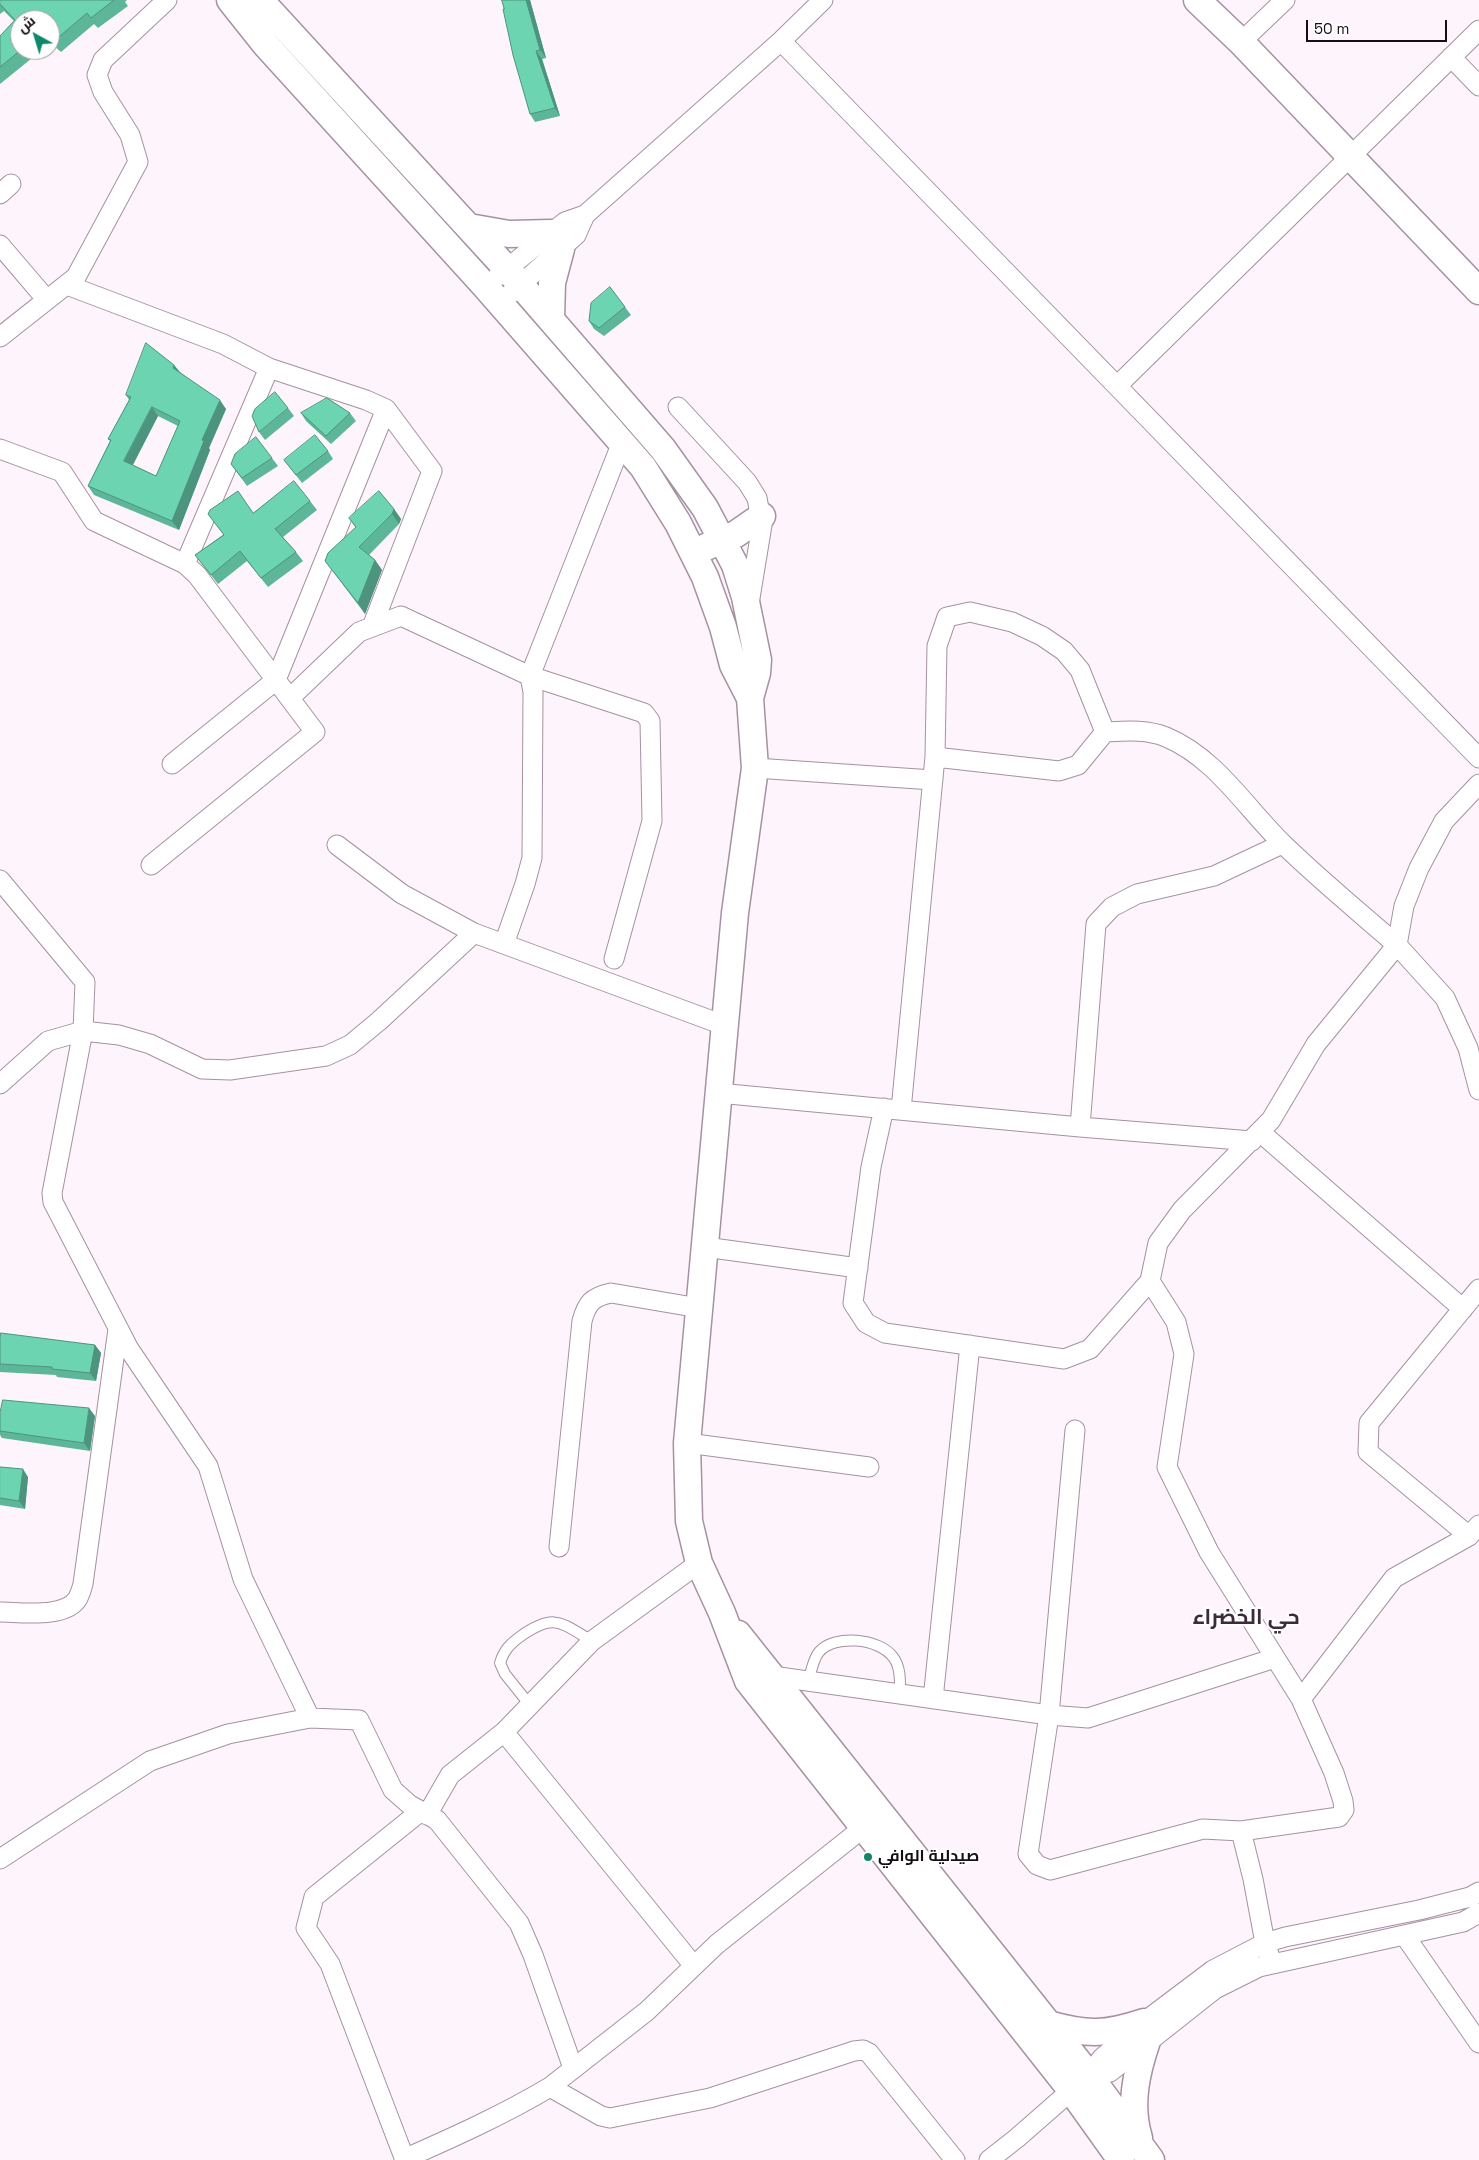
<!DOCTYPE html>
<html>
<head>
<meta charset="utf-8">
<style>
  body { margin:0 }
  #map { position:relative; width:1479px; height:2160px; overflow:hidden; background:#fdf4fc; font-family:"Space Grotesk",Cairo,sans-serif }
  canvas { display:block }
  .north { position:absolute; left:10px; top:10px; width:50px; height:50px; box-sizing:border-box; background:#fff; border:1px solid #a19fa1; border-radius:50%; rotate:321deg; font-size:14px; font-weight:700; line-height:20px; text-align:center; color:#150e14 }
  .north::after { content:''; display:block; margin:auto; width:18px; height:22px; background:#0d886a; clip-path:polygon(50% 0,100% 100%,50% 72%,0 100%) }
  .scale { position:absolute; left:1306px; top:20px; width:141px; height:22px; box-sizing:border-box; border:2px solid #150e14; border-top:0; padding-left:6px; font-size:15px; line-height:18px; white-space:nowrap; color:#150e14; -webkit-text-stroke:4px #fff; paint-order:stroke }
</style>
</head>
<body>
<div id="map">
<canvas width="1479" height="2160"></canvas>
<div class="north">ش</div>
<div class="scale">50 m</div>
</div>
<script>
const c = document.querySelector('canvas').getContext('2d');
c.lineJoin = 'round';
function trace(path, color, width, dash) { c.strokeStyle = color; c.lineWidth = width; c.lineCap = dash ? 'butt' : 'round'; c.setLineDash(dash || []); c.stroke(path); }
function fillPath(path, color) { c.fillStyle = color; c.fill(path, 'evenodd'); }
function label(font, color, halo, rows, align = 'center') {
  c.font = font + ' "Space Grotesk",Cairo,sans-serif'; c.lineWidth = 4.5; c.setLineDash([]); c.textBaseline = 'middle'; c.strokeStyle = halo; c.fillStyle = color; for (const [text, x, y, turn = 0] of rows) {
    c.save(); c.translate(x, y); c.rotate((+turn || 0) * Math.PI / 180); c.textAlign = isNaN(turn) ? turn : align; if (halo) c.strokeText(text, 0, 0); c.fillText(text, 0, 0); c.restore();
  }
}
const lane = new Path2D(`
  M808 1681C811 1673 813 1659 819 1652 834 1634 879 1638 893 1657 901 1667 900 1682 900 1694
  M529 1704 505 1674 500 1663C504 1650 510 1644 521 1636 554 1613 560 1622 592 1641`);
const street = new Path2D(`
  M781 41 1479 758
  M1241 42 1285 0
  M1451 57 1479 86
  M0 194 11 184
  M0 245 47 300
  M498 276 565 222 585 215 781 41 823 0
  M67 285 223 344 269 368
  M500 303 576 235 585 215
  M0 337 76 277 138 162 130 135 103 92 97 75 103 60 167 0
  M1117 386 1479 30
  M678 407 747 482 757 498 762 525 749 604
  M0 449 62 472 94 521 185 564 197 575 315 732 151 865
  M185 564 269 368 366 400 386 409 432 471 372 627
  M290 698 359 632 401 616 530 676 533 692 532 858 525 884 504 944
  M935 757 1059 771 1078 765 1105 732C1125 731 1147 729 1166 737 1216 758 1245 807 1283 844 1319 879 1359 912 1397 945L1404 906 1419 868 1444 821 1479 784
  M172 764 276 680 386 409
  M755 768 933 780
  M337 845 402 894 474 933 726 1026
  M0 880 85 982 83 1031 52 1193 53 1202 129 1349 208 1466 243 1579 310 1718
  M614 959 652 821 650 721 644 713 530 676 622 442
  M0 1084 48 1041 83 1031 119 1035 150 1044 202 1069 230 1070 326 1056 350 1045 379 1021 474 933
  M718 1093 1080 1127 1252 1141
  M884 1108 871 1167 853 1303 866 1323 885 1333 1064 1359 1090 1349 1150 1281
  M901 1110 935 757 937 646 947 617 970 612 1012 622 1042 636 1064 651 1080 670 1105 732
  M1080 1127 1096 924 1112 907 1137 894 1214 876 1282 844
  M1260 1132 1463 1309
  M705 1247 858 1268
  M1075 1430 1049 1715 1028 1854 1037 1865 1050 1870 1203 1829 1241 1831
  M687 1443 869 1467
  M1469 1536 1368 1452 1369 1423 1479 1289
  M559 1547 582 1321C587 1303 592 1297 611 1293L699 1308
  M0 1612C20 1612 66 1619 78 1598 80 1594 82 1588 83 1584L118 1329
  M772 1676 1049 1715 1088 1718 1275 1658
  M933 1699 970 1345
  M1301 1699 1394 1578 1469 1536 1479 1525
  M504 1732 694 1966
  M427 1815 450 1775 504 1732 592 1641 699 1563
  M0 1859 150 1761 228 1734 310 1718 359 1720 393 1790 410 1805 437 1820 519 1923 533 1955 573 2068
  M1405 1936 1479 2043
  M1272 1963 1265 1943 1253 1879 1241 1831 1339 1817 1344 1810 1343 1801 1334 1773 1301 1699 1209 1552 1167 1467 1184 1354 1176 1322 1150 1281 1158 1243 1182 1210 1271 1120 1316 1044 1397 945 1445 998 1468 1048 1479 1090
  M1089 2075 1110 2072 1215 1989 1259 1967 1463 1922 1479 1913
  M550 2087 647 2011 717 1944 863 1828
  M404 2159C454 2137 503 2115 550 2087L601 2116 610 2118 710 2098 854 2051 863 2050 869 2053 955 2160
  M405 2160 330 1964 306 1928 314 1897 421 1811
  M989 2160 1017 2138 1089 2075 1102 2058 1144 2022 1213 1970 1265 1943 1285 1937 1419 1910 1470 1897 1479 1892`);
const secondary = new Path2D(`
  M230 0 265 44 485 286 643 467 678 523 705 577 723 627 733 665 750 698
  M260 0 507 269 663 449 705 508 735 565 745 597 758 660 757 673 750 698 755 768 735 913 687 1443 689 1521 699 1563 722 1613 748 1681 1071 2090 1121 2160
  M1197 0 1241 42 1479 291
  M469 227 509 234 551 233
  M551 319 552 283 561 249
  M706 547 736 534 762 516
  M738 1634 1089 2075 1151 2160
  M1048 2024C1087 2035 1105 2035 1144 2022
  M1139 2138C1129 2105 1136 2073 1147 2041`);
trace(lane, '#a691a2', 12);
trace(street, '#a691a2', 21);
trace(secondary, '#a691a2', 29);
trace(lane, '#fff', 10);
trace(street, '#fff', 19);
trace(secondary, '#fff', 26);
fillPath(new Path2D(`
  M0 0H127L125 2 128 6 98 28 94 24 61 52 51 43 50 44V20L20 50H42L0 84V36L14 21 4 11 0 14Z
  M502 0H530L546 58 542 59 560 116 535 122 530 114Z
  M610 287 631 315 604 336 594 329 589 321Z
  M174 365 180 372 226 409 209 448 210 450 179 530 94 495 88 486 110 441 108 439 129 400 126 395ZM158 416 178 426 156 476 133 465Z
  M288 408 294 416 265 440 259 432Z
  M301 413H350L356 421 331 444 306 421Z
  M328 451 333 459 302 483 284 460Z
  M272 458 278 466 247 486 231 464Z
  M310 501 317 510 283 537 296 552 303 561 268 587 247 561 218 584 195 555 253 513Z
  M394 509 401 519 399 524 369 555 375 560 382 570 365 614 325 561 356 528 349 518Z
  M0 1340 95 1345 101 1353 96 1381 57 1377 56 1375 0 1372Z
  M0 1413 95 1416 90 1451 2 1438 0 1435Z
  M0 1467 28 1477 25 1509 0 1505Z`), '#5eb699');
fillPath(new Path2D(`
  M526 0H530L546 58 540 50Z
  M536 51 542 59 560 116 555 108Z
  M174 365 181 374 173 368Z
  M220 400 226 409 209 448 210 450 179 530 172 521 202 440Z
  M152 407 158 416 130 470 124 461Z
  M394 509 401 519 399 524 392 514Z
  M375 560 382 570 365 614 358 603Z
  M95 1345 101 1353 96 1381 90 1373Z
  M89 1408 95 1416 90 1451 84 1443Z
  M23 1469 28 1477 25 1509 19 1501Z`), '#4c947d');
const building = new Path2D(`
  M0 0H114L91 18 87 13 53 42 50 38V20H20V50H21L0 67V36L15 20 0 4Z
  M502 0H526L540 50 536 51 555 108 530 114 513 55 503 9H504Z
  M610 287 625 307 599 328 589 321 591 303Z
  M146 343 174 365 173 368 220 400 202 440 204 441 172 521 88 486 111 440 108 439 131 397 126 395ZM152 407 180 421 156 476 124 461Z
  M275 392 288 408 259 432 252 416 255 409Z
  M327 398 350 413 326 436 301 413Z
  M315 435 328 451 296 475 284 460Z
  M256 437 272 458 242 478 231 464 235 454Z
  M294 481 310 501 275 529 296 552 261 578 240 551 211 575 195 555 224 535 208 514 210 510 238 491 253 513Z
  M379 491 394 509 392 514 359 547 375 560 358 603 325 561 328 553 356 527 349 518Z
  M1 1333 95 1345 90 1373 52 1369V1367L0 1364V1340Z
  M3 1400 89 1408 84 1443 0 1431V1413Z
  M0 1467 23 1469 19 1501 0 1498Z`);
fillPath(building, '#6dd4b2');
trace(building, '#4c947d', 1);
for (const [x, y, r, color] of [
  [868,1857,5,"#0d886a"]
]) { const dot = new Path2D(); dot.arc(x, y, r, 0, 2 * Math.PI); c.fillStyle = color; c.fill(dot); trace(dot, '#fff', 2); }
label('bold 16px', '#150e14', '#fff', [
  ["صيدلية الوافي",878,1857]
], 'left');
label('bold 21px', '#3c2b3a', '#fff', [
  ["حي الخضراء",1246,1618]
]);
</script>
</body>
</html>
